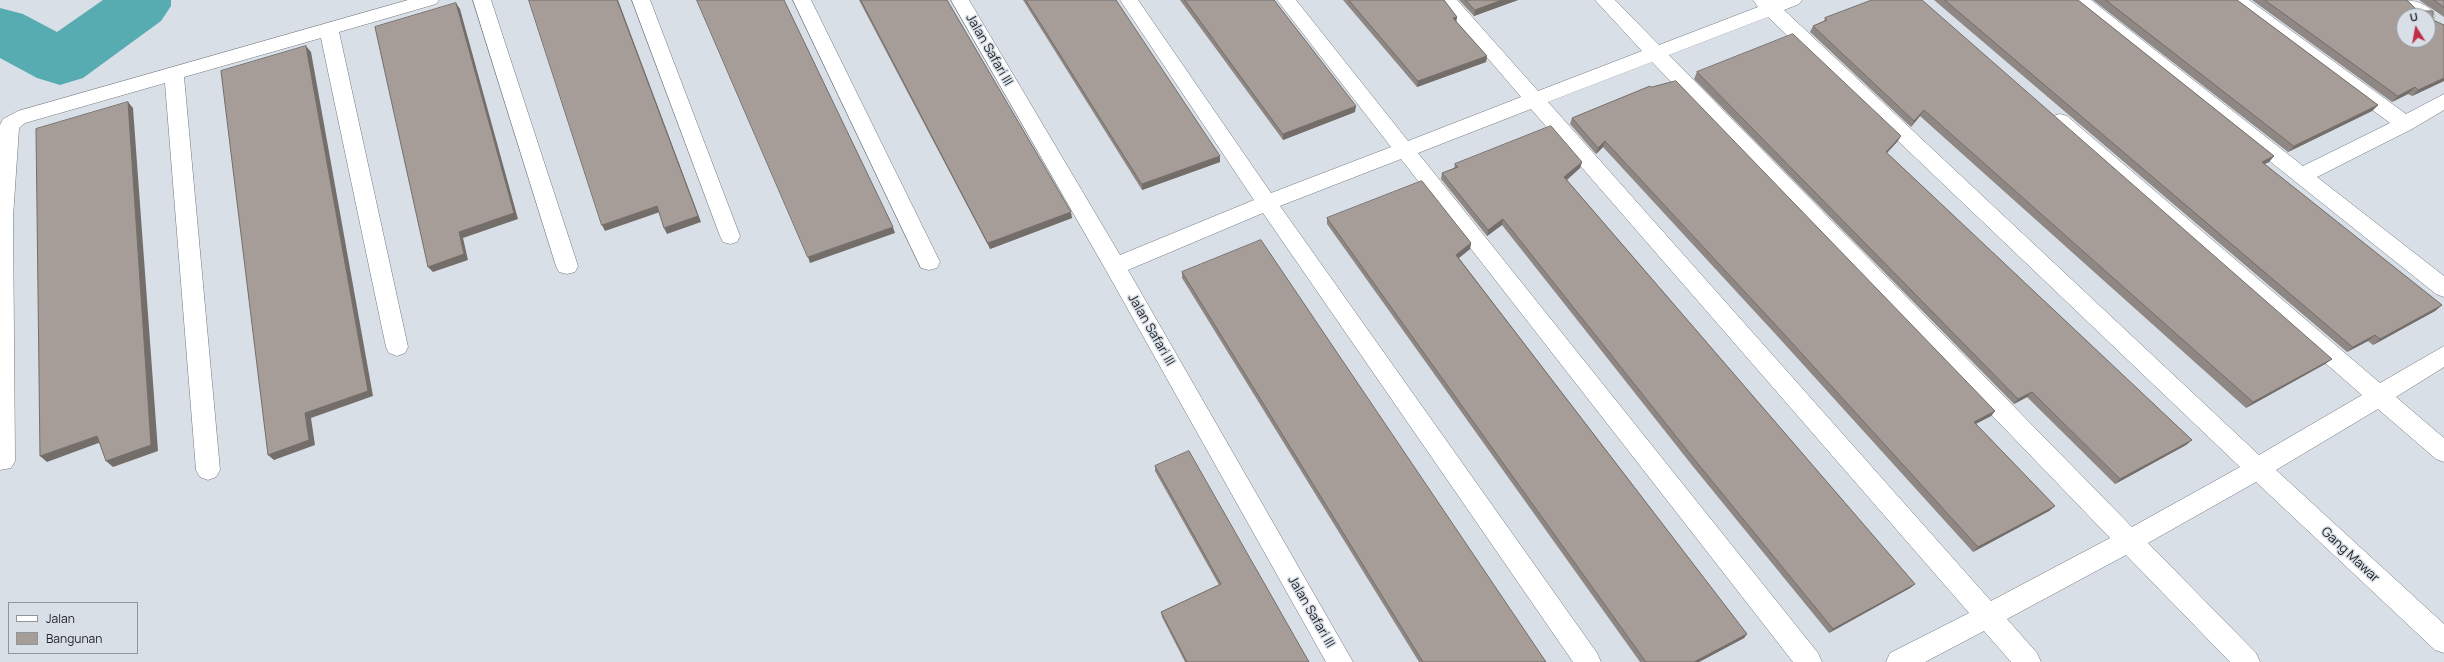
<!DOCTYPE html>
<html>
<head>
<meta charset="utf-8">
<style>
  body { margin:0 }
  #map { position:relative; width:2444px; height:662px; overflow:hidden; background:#d8dfe7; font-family:Manrope,sans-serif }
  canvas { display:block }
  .legend { position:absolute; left:8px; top:602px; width:130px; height:52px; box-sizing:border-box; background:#d8dfe7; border:1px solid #90959b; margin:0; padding:5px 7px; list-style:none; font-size:12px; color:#232528 }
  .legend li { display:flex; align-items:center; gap:8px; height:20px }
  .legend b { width:20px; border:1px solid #90959b }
  .north { position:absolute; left:2396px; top:8px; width:40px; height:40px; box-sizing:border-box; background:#d8dfe7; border:1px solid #90959b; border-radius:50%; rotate:349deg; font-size:11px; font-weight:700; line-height:16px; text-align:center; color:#232528 }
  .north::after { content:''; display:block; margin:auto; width:14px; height:18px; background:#c02f4a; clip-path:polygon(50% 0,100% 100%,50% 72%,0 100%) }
</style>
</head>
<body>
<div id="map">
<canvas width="2444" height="662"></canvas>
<ul class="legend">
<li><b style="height:5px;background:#fff"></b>Jalan</li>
<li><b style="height:11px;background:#a69d98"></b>Bangunan</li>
</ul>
<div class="north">U</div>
</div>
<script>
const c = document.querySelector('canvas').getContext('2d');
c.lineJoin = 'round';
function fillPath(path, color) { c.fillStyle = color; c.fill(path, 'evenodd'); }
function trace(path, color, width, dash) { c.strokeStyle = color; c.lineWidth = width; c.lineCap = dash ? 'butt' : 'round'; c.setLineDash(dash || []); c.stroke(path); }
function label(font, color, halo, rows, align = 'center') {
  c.font = font + ' Manrope,sans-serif'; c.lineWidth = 3; c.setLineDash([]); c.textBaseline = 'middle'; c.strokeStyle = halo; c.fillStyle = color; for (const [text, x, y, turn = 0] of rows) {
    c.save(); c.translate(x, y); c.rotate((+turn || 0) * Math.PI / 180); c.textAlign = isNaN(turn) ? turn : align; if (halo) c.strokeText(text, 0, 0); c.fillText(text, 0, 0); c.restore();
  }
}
fillPath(new Path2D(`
  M103 0H171V6L161 21 83 78 60 85 37 78 0 58V8L23 14 57 32Z`), '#57acb1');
const street = new Path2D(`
  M408 0H439L436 4 339 32 408 347 405 353 397 356 389 353 386 347 321 38 184 77 220 470 216 477 208 480 200 477 196 470 165 83 25 123 19 128 13 217 15 461 11 468 0 470V125L3 119 18 111Z
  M473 0H491L578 266 575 272 567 274 559 272 556 266Z
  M632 0H650L740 236 737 242 730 244 723 242 720 236Z
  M793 0H811L940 262 937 268 929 270 921 268Z
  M951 0H969L1120 255 1254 200 1120 0H1138L1271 193 1391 147 1277 0H1296L1408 141 1521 97 1438 0H1457L1538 91 1642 51 1595 0H1615L1659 45 1758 7 1753 0H1802L1799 4 1784 10 2259 455 2362 395 2053 126 2050 121 2053 116 2060 114 2067 116 2380 383 2444 346V367L2396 397 2444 438V462L2436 459 2378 409 2276 470 2444 624V653L2435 650 2256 482 2148 543 2256 653 2260 662H2230L2126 555 2007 619 2037 653 2041 662H2011L1984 631 1925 662H1886L1890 653 1969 613 1531 109 1418 153 1818 653 1822 662H1793L1401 159 1280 206 1597 653 1601 662H1573L1263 213 1128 270 1353 662H1326L1107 272ZM1768 17 2240 467 2132 527 1669 55ZM1652 62 2110 538 1991 601 1548 102Z
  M2070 0H2091L2303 166 2390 123 2231 4 2228 0H2249L2406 114 2444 94V110L2412 129 2317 177 2444 276V297L2436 294 2073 4Z
  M2394 0C2410 0 2426 0 2435 16L2433 20 2428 22V16H2413Z`);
trace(street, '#72787f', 1);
fillPath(street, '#fff');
fillPath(new Path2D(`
  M859 0H947L1072 218 990 249Z
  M1023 0H1116L1220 162 1142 190Z
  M1180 0H1274L1355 112 1283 140Z
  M1343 0H1444L1457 17 1456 22 1487 56 1486 62 1417 87Z
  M1459 0H1518L1474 16Z
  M1934 0H2078L2274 156 2269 162 2264 164 2442 305 2435 311 2373 345 2368 341 2347 352Z
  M2093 0H2237L2378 105 2372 111 2288 152Z
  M2252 0H2407L2418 11 2433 20 2444 81 2412 96 2408 94 2392 102Z
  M2419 0H2444V17Z
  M1825 18 2332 359 2325 364 2246 408 1920 116 1911 127 1810 32 1813 26 1824 21Z
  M1697 72 1901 136 1897 142 1887 153 2192 440 2186 445 2115 484 2027 397 2014 404 1694 79Z
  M1572 118 1995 411 1991 416 1976 424 2055 506 2049 511 1973 552 1780 339 1603 147 1596 154 1570 124Z
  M1582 162 1580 168 1567 180 1915 584 1910 588 1829 633 1691 464 1502 225 1487 236 1441 179 1442 173 1454 168 1455 164Z
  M1327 218 1471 243 1470 249 1459 258 1747 634 1744 638 1699 662H1640L1327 224Z
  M1182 272 1546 662H1419L1182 278Z
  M1155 466 1309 662H1185L1162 617 1161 612 1219 585 1155 471Z`), '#8f8783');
fillPath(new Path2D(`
  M617 0H618L701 222 667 234 664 228Z
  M1502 0H1518L1474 16 1475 10Z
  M456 3 460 9 518 219 463 238 468 260 433 272 428 267Z
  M1457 17 1456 23 1453 18Z
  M306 46 311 52 373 396 311 418 315 445 274 460 268 455 305 413Z
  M1487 56 1486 62 1417 87 1418 81Z
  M2444 78V81L2412 96 2418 90Z
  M2415 87 2408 94 2392 102 2398 96Z
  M128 102 133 108 158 451 113 467 106 461Z
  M2378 105 2372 111 2288 152 2294 146Z
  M1356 106 1355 112 1283 140V134Z
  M1924 110 1920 116 1911 127 1914 121Z
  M1901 136 1897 142 1882 158 1886 152Z
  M1605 141 1603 147 1596 154 1598 148Z
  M1220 156V162L1142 190V184Z
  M2274 156 2269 162 2256 168 2262 162Z
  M1582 162 1580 168 1563 183 1564 177Z
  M657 206 660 212 605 231 602 225Z
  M1071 212 1072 218 990 249 988 243Z
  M1503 219 1502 225 1487 236 1488 230Z
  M893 227 895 233 810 263 808 257Z
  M1471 243 1470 249 1455 261 1456 255Z
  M2442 305 2435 311 2373 345 2380 339Z
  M2375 335 2368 341 2347 352 2353 347Z
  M2332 359 2325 364 2246 408 2253 402Z
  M2032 392 2027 397 2014 404 2018 399Z
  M1995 411 1991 416 1969 427 1974 422Z
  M97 436 104 441 47 462 40 456Z
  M2192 440 2186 445 2115 484 2120 479Z
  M2055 506 2049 511 1973 552 1978 547Z
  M1915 584 1910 588 1829 633 1833 629Z
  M1747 634 1744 638 1699 662H1694Z`), '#746e6a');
const building = new Path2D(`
  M529 0H617L698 216 664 228 657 206 602 225Z
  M697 0H784L893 227 808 257Z
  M861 0H947L1071 212 988 243Z
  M1026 0H1116L1220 156 1142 184Z
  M1185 0H1274L1356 106 1283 134Z
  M1349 0H1444L1457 17 1453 18 1487 56 1418 81Z
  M1466 0H1502L1475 10Z
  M1872 0H1922L2332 359 2253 402 1924 110 1914 121 1813 26 1827 20 1825 18Z
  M1945 0H2078L2274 156 2262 162 2442 305 2380 339 2375 335 2353 347Z
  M2106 0H2237L2378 105 2294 146Z
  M2265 0H2407L2418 11H2433V20L2444 25V78L2418 90 2415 87 2398 96ZM2404 16H2428V40H2404Z
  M2434 0H2444V7Z
  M456 3 514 213 459 232 464 254 428 267 375 27Z
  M1793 34 1901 136 1886 152 2192 440 2120 479 2032 392 2018 399 1697 72Z
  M306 46 368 391 305 413 309 440 268 455 221 71Z
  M1676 81 1995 411 1974 422 2055 506 1978 547 1783 333 1605 141 1598 148 1572 118 1650 86 1651 87Z
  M128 102 151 445 106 461 97 436 40 456 36 129Z
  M1551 126 1582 162 1564 177 1915 584 1833 629 1694 459 1503 219 1488 230 1442 173 1458 167 1455 164Z
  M1422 181 1471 243 1456 255 1747 634 1694 662H1646L1327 218Z
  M1261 240 1546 662H1423L1182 272Z
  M1189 451 1309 662H1187L1161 612 1221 584 1155 466Z`);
fillPath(building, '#a69d98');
trace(building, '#746e6a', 1);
label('13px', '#232528', '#d8dfe7', [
  ["Jalan Safari III",989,50,60],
  ["Jalan Safari III",1151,330,60],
  ["Gang Mawar",2350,555,43],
  ["Jalan Safari III",1311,612,60]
]);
</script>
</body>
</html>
